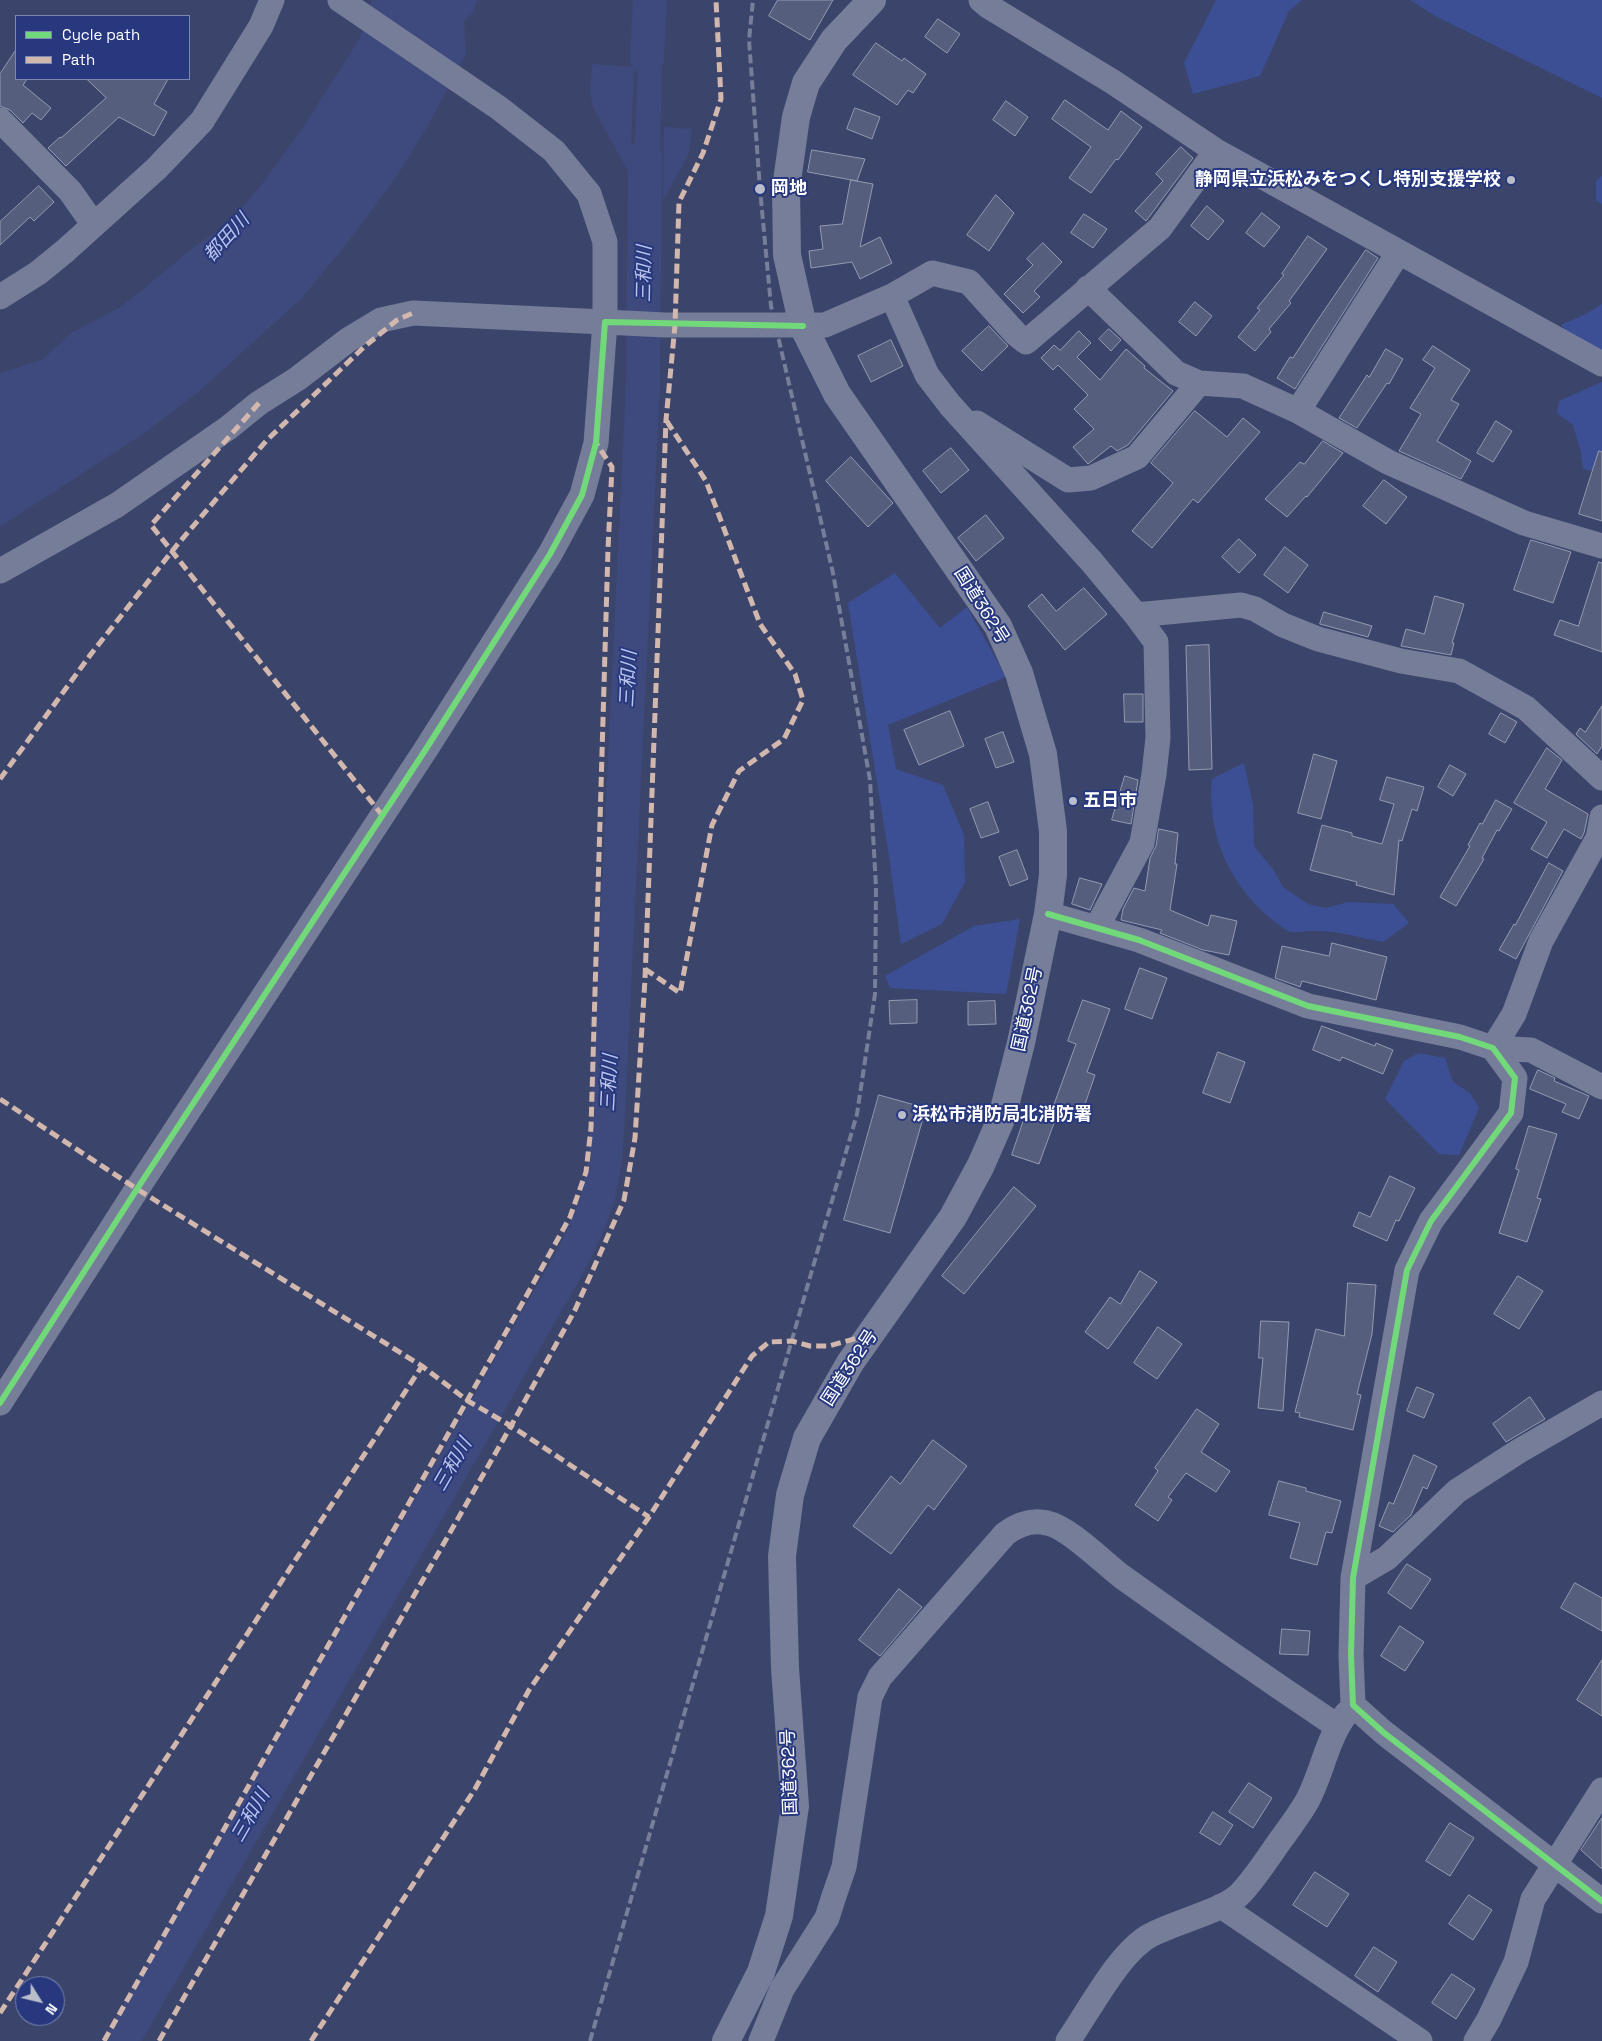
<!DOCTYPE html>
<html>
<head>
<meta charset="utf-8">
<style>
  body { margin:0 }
  #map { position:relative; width:1602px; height:2041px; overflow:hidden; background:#3b456b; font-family:"Space Grotesk",sans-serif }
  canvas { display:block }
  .legend { position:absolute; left:15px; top:15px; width:175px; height:65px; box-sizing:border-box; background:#27387f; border:1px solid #7d88b2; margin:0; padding:6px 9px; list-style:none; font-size:15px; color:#fff }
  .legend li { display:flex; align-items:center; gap:10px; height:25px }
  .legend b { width:25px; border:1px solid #7d88b2 }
  .north { position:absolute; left:15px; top:1976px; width:50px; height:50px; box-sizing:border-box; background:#27387f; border:1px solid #7d88b2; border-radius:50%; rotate:126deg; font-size:14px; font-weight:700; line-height:20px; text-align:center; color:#fff }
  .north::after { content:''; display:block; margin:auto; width:18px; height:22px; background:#babecb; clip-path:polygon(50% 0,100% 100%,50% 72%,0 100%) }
</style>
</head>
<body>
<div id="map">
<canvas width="1602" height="2041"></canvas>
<ul class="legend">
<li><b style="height:6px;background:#71d979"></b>Cycle path</li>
<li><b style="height:6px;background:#d1b7ad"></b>Path</li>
</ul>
<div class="north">N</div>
</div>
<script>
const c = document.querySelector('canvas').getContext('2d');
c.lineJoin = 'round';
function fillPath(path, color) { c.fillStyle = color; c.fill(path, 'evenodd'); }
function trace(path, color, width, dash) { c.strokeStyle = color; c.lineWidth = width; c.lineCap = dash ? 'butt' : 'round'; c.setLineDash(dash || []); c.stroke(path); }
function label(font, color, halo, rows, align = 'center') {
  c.font = font + ' "Space Grotesk","Noto Sans JP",sans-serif'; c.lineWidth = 4; c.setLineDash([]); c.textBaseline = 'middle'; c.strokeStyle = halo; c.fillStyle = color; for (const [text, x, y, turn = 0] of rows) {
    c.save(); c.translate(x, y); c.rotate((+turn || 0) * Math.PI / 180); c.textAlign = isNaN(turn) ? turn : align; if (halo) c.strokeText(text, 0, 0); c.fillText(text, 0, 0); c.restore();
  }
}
fillPath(new Path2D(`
  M1216 0H1302L1289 11 1260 76 1193 94 1184 63Z
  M1410 0H1602V98L1435 16Z
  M1602 176V204L1596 200V181Z
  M1602 304V356L1576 344 1561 325 1586 314Z
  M1602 382V473L1583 469 1581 452 1573 425 1557 413 1559 401Z
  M895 573 940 628 967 607 1006 677 888 725 896 769 943 785 964 835 965 882 942 924 901 944 889 856 848 603Z
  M1244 763 1253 805 1254 846 1273 869 1283 887 1308 904 1326 908 1348 902 1393 904 1409 923 1383 942C1359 937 1335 930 1311 931 1304 931 1294 934 1288 931 1279 926 1269 917 1261 910 1225 875 1207 828 1212 779Z
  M1020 919 1006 994 890 988 885 976 974 926Z
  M1419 1053 1445 1058 1453 1082 1470 1093 1479 1108 1459 1155 1439 1154 1385 1099 1404 1061Z`), '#3c4f95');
fillPath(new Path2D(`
  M372 0H477L473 13 464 21 466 54 430 122 400 171 356 232 301 299 196 394 146 432 0 527V373L42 360 71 333 121 307 197 245 226 226 259 188 300 132 360 38Z
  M637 13 663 14 659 207 644 237 645 201 633 180 640 24 637 22Z
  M592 64 634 67 630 175 594 109 590 93Z
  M664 127 692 129 688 156 663 200Z`), '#3e4a7d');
trace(new Path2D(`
  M647 58 650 0
  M122 2041 522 1346C547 1300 578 1255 595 1206 607 1170 607 1130 609 1092L643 385 645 156`), '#3e4a7d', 34);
const building = new Path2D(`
  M778 0H833L810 40 769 16Z
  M938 19 960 34 947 53 925 37Z
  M876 43 902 61 904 58 926 74 913 93 908 90 897 105 853 75Z
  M16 50V79H27L23 85 51 108 41 120 32 113 23 123 10 110 0 106V74Z
  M87 79H168L154 104 167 112 154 136 119 117 66 166 48 148 60 137 61 138 106 98Z
  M1065 100 1108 130 1121 111 1142 127 1118 160 1116 159 1091 193 1069 178 1091 147 1052 119Z
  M1006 101 1028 117 1015 136 993 120Z
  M855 108 880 117 872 139 847 129Z
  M1181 147 1193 158 1146 221 1135 211 1163 181 1156 174Z
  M812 150 865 159 857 181 808 172Z
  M851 180 873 184 860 247 880 237 892 263 860 279 852 262 811 268 809 251 823 249 820 226 842 224Z
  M39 186 54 202 34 221 30 217 0 245V222Z
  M996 195 1014 213 989 251 967 235Z
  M1207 206 1224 221 1208 240 1191 226Z
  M1262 213 1280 227 1264 247 1246 233Z
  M1084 214 1107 229 1093 248 1071 233Z
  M1308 236 1327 249 1289 301 1291 303 1269 329 1271 332 1255 351 1238 337 1260 310 1257 308 1284 275 1282 274Z
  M1043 243 1062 262 1034 291 1040 297 1023 313 1004 294 1033 265 1027 259Z
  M1366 250 1378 258 1295 389 1277 378 1290 357 1293 358 1315 324Z
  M1195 302 1212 316 1196 336 1179 322Z
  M989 326 1008 346 982 371 962 351Z
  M1109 329 1121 340 1111 351 1099 339Z
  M1079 331 1091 343 1077 357 1100 380 1126 349 1145 366 1144 368 1173 391 1128 445 1117 451 1111 446 1088 464 1073 447 1094 429 1074 409 1088 395 1058 365 1053 370 1041 358 1054 345 1060 350Z
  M891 340 903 366 871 382 858 356Z
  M1433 346 1470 370 1451 400 1459 404 1437 441 1471 461 1461 479 1399 451 1421 414 1410 408 1435 368 1423 360Z
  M1386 349 1403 359 1389 384 1387 383 1357 428 1339 418 1367 375 1369 377Z
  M1195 411 1227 437 1243 418 1260 432 1198 503 1193 499 1152 548 1132 531 1173 483 1151 463Z
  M1496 421 1512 431 1493 462 1477 453Z
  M1323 441 1343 453 1307 497 1306 496 1287 517 1265 499 1300 462 1304 464Z
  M951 448 969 470 941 493 923 471Z
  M1599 451 1602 452V521L1579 514Z
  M851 457 893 503 868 527 826 481Z
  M1384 480 1407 497 1386 524 1363 506Z
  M986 515 1004 538 976 561 958 538Z
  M1239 539 1256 555 1239 573 1222 557Z
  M1531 540 1571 552 1553 603 1514 590Z
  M1285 547 1308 565 1288 593 1264 575Z
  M1599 562 1602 563V652L1554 635 1560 620 1578 626Z
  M1084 588 1107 614 1065 650 1028 606 1042 594 1056 611Z
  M1435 596 1464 604 1452 643H1454L1451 655 1401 646 1406 629 1424 634Z
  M1324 612 1372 626 1368 637 1320 624Z
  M1209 645 1212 769 1189 770 1186 646Z
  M1124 694H1143V722H1125Z
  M1602 706V746L1597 754 1576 734 1580 728 1585 732Z
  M950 711 964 746 919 765 904 730Z
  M1501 713 1517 722 1505 743 1489 734Z
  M1003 732 1014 762 996 768 985 739Z
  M1547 748 1562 760 1545 789 1588 814 1584 833 1581 839 1564 829 1547 858 1531 849 1547 822 1514 803Z
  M1314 754 1337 761 1321 819 1298 813Z
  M1450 765 1466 774 1453 796 1438 787Z
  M1125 776 1138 780 1131 824 1112 820Z
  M1387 777 1424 787 1417 811 1412 809 1402 841 1399 840 1394 895 1356 885 1357 882 1310 870 1322 825 1352 833V836L1382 844 1394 804 1380 800Z
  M1496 800 1512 809 1499 831 1497 830 1482 858 1484 859 1456 906 1440 897 1470 846 1468 845 1480 823 1482 824Z
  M988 802 999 832 981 838 970 809Z
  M1159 829 1178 833 1175 864H1177L1170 910 1208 926 1211 915 1237 921 1229 955 1203 950 1160 933 1162 930 1121 920 1123 909 1134 888 1145 891 1150 858 1156 846Z
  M1017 850 1028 879 1010 886 999 857Z
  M1549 863 1563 871 1516 959 1499 950 1514 924 1515 925Z
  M1080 878 1102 884 1090 910 1072 904Z
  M1332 943 1387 957 1376 1000 1302 981 1300 987 1295 985 1275 978 1282 946 1329 956Z
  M1140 968 1167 978 1152 1019 1125 1009Z
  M917 1000V1023L890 1024 889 1001Z
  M1083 1000 1110 1009 1087 1072 1095 1075 1081 1116 1053 1107 1076 1044 1068 1041Z
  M995 1001 996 1024 968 1025V1002Z
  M1322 1026 1375 1046 1376 1043 1393 1050 1383 1074 1342 1057 1340 1061 1313 1050Z
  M1218 1052 1245 1062 1230 1103 1203 1093Z
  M1538 1070 1555 1078 1554 1081 1589 1096 1579 1119 1562 1112 1566 1104 1530 1089Z
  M879 1095 926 1108 890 1233 844 1220Z
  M1026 1114 1054 1123 1039 1164 1012 1155Z
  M1529 1126 1557 1134 1537 1198 1541 1199 1527 1242 1499 1233 1519 1170 1516 1169Z
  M1390 1176 1415 1188 1399 1221 1396 1220 1387 1241 1353 1226 1359 1212 1370 1217Z
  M1014 1187 1036 1206 964 1294 942 1276Z
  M1140 1271 1157 1282 1108 1349 1085 1332 1110 1297 1120 1304Z
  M1518 1276 1543 1291 1519 1329 1494 1314Z
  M1348 1283 1376 1285 1372 1334 1357 1394 1361 1395 1353 1430 1299 1417 1300 1413 1295 1412 1316 1329 1344 1336Z
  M1261 1321 1289 1322 1283 1411 1258 1408 1263 1358H1259Z
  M1158 1327 1182 1344 1157 1379 1134 1363Z
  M1417 1387 1434 1394 1424 1418 1407 1411Z
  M1530 1397 1545 1419 1506 1442 1493 1424Z
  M1197 1409 1219 1424 1201 1452 1230 1471 1216 1492 1186 1473 1168 1497 1172 1500 1158 1521 1135 1505 1158 1471 1155 1468Z
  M933 1440 967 1466 934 1510 928 1505 891 1554 853 1526 891 1476 900 1484Z
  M1414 1455 1437 1466 1427 1489 1423 1487 1411 1515 1393 1532 1379 1526 1389 1502 1393 1504Z
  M1279 1481 1306 1488V1491L1341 1501 1332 1533 1326 1532 1317 1565 1290 1558 1300 1523 1269 1515Z
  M1407 1564 1431 1579 1411 1609 1388 1593Z
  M1575 1583 1602 1598V1631L1561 1608Z
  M899 1589 922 1607 880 1656 859 1640Z
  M1400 1626 1424 1642 1405 1671 1381 1656Z
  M1282 1629 1310 1631 1308 1655 1280 1654Z
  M1602 1660V1716L1577 1700Z
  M1249 1783 1272 1798 1253 1828 1229 1812Z
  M1213 1812 1233 1825 1220 1845 1200 1833Z
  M1602 1818V1869L1581 1850Z
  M1450 1823 1474 1838 1450 1876 1426 1861Z
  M1315 1872 1349 1894 1327 1927 1293 1905Z
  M1469 1895 1492 1910 1473 1940 1449 1924Z
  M1374 1947 1397 1962 1378 1992 1355 1976Z
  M1452 1974 1475 1989 1456 2019 1432 2003Z`);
fillPath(building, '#565e7d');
trace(building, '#949ab0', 1);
trace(new Path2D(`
  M981 0 988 6 1113 82 1216 151 1602 364
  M0 120 70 191 94 225
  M1088 288 1176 373 1199 383 1243 386 1298 411 1388 462 1442 486 1524 523 1602 546
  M892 296 927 375 950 405 1091 561 1136 615 1156 642 1158 738 1154 774 1142 843 1097 927
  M0 297 38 273 65 251 156 169 202 121 261 26 272 0
  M1298 411 1398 253
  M977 423 1068 480 1091 478 1137 457 1199 383
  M0 571 117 505 228 428 259 403 297 379 348 340 381 320 413 313 605 322V242L589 194 554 151 499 108 340 0
  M1136 615 1241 605 1255 609 1283 625 1318 639 1401 661 1459 671 1526 708 1602 778
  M1602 817 1598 838 1541 941 1514 1014 1493 1048 1531 1050 1602 1087
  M1048 914 1139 940 1308 1006 1460 1037 1493 1048 1515 1078 1511 1113 1431 1221 1407 1270 1353 1578 1351 1655 1353 1705 1383 1732 1602 1901
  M0 1403 137 1189 426 749 550 554 582 495 596 443 605 322 665 325H825L892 296 932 273 969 282 1016 334 1026 342 1160 228 1216 151
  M1353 1578 1387 1558 1457 1491 1519 1451 1602 1403
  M1221 1906 1420 2041
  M761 2041 782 1989 827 1918 834 1896 844 1867 870 1697 880 1677 1005 1534C1017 1525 1031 1519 1047 1523 1068 1527 1103 1562 1121 1576 1192 1627 1264 1677 1337 1726
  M1068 2041C1089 2011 1118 1954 1149 1936 1173 1922 1225 1911 1241 1893 1257 1876 1269 1856 1282 1838 1290 1827 1299 1815 1306 1803 1322 1775 1326 1740 1346 1714
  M1476 2041 1489 2019 1516 1962 1533 1899 1602 1790`), '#767d99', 25);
trace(new Path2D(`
  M726 2041 761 1972 779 1916 795 1806 785 1668 782 1556 790 1495 807 1438 850 1363 953 1217 981 1165 1002 1117 1021 1043 1048 914 1053 875V831L1043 754 1019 673 998 626 837 394 803 326 787 255 786 188 796 117 806 83 834 40 872 0`), '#767e99', 28);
trace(new Path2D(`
  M590 2041 857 1114 875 994 876 887 870 780 833 573 771 306 760 189 749 40 753 0`), '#767e99', 4, [9, 4]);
trace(new Path2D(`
  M259 403 151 525 382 815
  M0 779 91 654 177 545 266 441 364 347 397 320 413 313
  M645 969 680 993 712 825 739 771 784 739 803 700 795 674 760 624 706 481 666 420
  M0 1099 137 1189 422 1366 468 1401 511 1426 649 1517
  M0 2013 422 1366
  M104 2041 523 1302 570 1217 586 1172 591 1128 608 549 612 467 596 443
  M159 2041 511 1426 575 1310 624 1200 635 1138 645 979 666 420 675 325 679 202 703 153 721 99 716 0
  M311 2041 475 1789 529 1690 649 1517 752 1356 769 1342 792 1341 810 1346H829L871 1334`), '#d1b7ad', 5, [10, 5]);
trace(new Path2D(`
  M1048 914 1139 940 1308 1006 1460 1037 1493 1048 1515 1078 1511 1113 1431 1221 1407 1270 1353 1578 1351 1655 1353 1705 1383 1732 1602 1901
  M0 1403 137 1189 426 749 550 554 582 495 596 443 605 322 803 326`), '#71d979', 6);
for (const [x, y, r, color] of [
  [1511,180,5,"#babecb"],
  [760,189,6,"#babecb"],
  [1073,801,5,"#babecb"],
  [902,1115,5,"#babecb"]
]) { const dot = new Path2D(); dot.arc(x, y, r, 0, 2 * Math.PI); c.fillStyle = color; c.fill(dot); trace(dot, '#27387f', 2); }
label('bold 18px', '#fff', '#27387f', [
  ["静岡県立浜松みをつくし特別支援学校",1501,180,"right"],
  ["岡地",771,189],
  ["五日市",1083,801],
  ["浜松市消防局北消防署",912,1115]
], 'left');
label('18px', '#fff', '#27387f', [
  ["国道362号",981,606,58],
  ["国道362号",1028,1009,-78],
  ["国道362号",850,1368,-57],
  ["国道362号",790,1772,-92]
]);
label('italic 19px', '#b9c4ed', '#27387f', [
  ["都田川",227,238,-48],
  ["三和川",645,274,-89],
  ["三和川",629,679,-87],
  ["三和川",610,1083,-87],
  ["三和川",453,1465,-60],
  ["三和川",251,1816,-60]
]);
</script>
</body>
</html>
